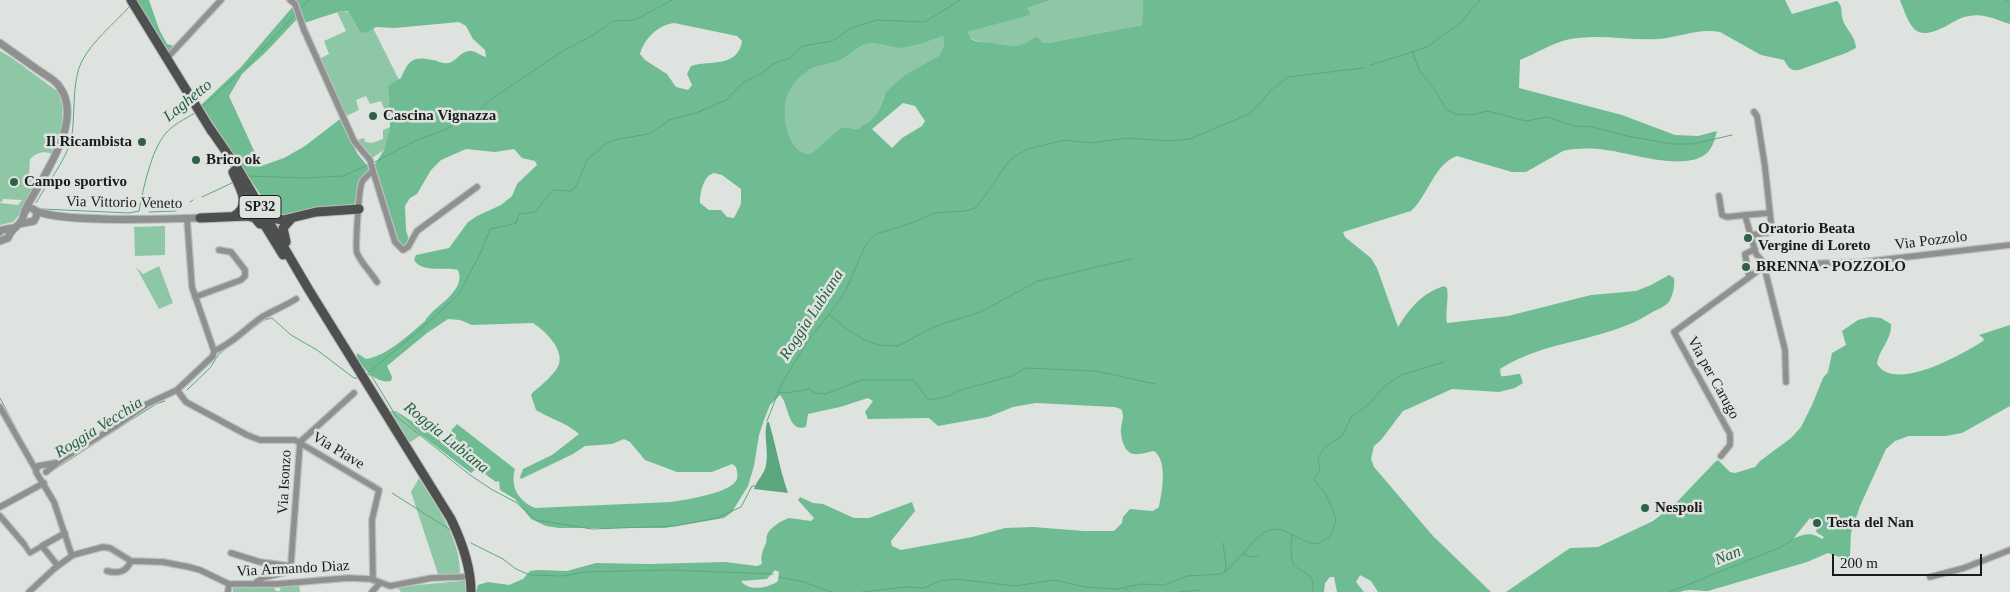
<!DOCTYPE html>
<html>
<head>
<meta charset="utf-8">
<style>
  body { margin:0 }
  #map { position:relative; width:2010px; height:592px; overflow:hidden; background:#dfe3e0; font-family:"Times New Roman",serif }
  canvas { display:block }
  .scale { position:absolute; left:1832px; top:554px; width:150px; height:22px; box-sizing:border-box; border:2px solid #1a1c1b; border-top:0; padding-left:6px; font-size:15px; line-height:18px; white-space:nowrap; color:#1a1c1b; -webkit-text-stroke:4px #dfe3e0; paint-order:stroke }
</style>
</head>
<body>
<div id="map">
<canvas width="2010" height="592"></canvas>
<div class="scale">200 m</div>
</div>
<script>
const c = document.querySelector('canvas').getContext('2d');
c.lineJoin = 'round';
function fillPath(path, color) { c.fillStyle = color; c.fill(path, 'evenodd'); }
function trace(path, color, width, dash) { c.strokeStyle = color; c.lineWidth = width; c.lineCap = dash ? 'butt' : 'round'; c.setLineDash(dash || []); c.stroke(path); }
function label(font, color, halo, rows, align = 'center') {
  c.font = font + ' "Times New Roman",serif'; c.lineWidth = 5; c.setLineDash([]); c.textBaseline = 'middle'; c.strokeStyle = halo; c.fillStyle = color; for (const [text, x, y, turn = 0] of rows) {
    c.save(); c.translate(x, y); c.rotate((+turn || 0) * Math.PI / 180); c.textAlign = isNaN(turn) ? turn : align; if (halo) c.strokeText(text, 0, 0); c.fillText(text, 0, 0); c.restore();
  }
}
fillPath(new Path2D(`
  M1051 0H1143L1142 25 1048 43H1043L1037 36C1032 40 1027 45 1020 47 1011 49 975 43 969 37L968 32 1029 15 1028 8Z
  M343 11 349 12 358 29 373 28 399 80 388 87 390 123 381 101 370 104 366 96 356 100 359 110 344 117 317 60 329 54 324 41 346 31 337 12Z
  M943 36 944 45 939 56 884 96 878 112 871 120 857 129 841 127 811 154C798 154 792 144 788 132 780 106 787 80 813 68 821 65 830 64 839 61 849 56 857 46 868 44 879 42 888 47 898 48 913 48 929 41 943 36Z
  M0 51 12 58 57 91C68 107 61 138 52 154 44 150 36 153 30 159L29 176 38 182 20 214 13 222 0 225V203L18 205 22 200 3 199 2 202H0Z
  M390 127 384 150 372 158H368L354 141 364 138 365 142 372 143 383 139V130Z
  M165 226V255L135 256 134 227Z
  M159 266 173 303 159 309 136 267 143 274Z
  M390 411H396L421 435 409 443Z
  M419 478C437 507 461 539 460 575L441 576 438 574 411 492Z
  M461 581H465L466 592H401L397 587Z
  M299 584 300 592H233V588L273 586 276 591H280L281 585Z`), '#8ec7a6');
fillPath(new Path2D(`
  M136 0H149L159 29 167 44 174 46 171 51H168L162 45Z
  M294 0H1051L1028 8 1030 15 968 32 971 39C978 43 984 42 991 43 1013 46 1018 50 1037 36L1043 43H1048L1142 25 1143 0H1785L1792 14 1837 1C1843 7 1841 10 1842 17 1845 30 1855 34 1856 48L1846 53 1799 70C1790 71 1788 67 1784 60L1761 55 1720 32C1699 28 1680 37 1659 39 1628 41 1597 33 1566 40 1551 44 1535 54 1520 60L1519 88 1622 115 1675 135 1698 136 1717 131C1715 138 1713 147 1708 152 1687 173 1632 153 1606 150 1592 148 1577 148 1563 151L1526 172H1512L1457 156C1434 164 1428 196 1411 211L1343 232 1345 237 1371 258 1377 268 1398 327C1410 308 1422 293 1444 286L1447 288C1449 299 1445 311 1447 323L1508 316 1591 295 1636 291 1651 285 1669 275 1674 278C1675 285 1673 297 1668 303 1664 307 1656 310 1651 313 1606 342 1546 339 1500 369L1501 376C1508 377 1513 374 1520 374L1523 383 1515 388 1499 392 1452 389 1410 408 1403 411 1381 440 1374 446 1371 459 1374 467 1433 536 1491 592H1378L1371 581 1360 575 1356 582 1364 592H1337L1334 577H1330L1325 583 1324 592H476L478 585 488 582 509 585 523 579 530 571 537 570 567 571 596 563 649 564 725 562 757 566 762 564C760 556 763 550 766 543 767 540 766 537 767 535 770 527 781 521 789 518L811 521 814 518 798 500 800 497 813 503 823 504 854 518H869L912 502 915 511 891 541 892 546 901 550 972 537 1005 528 1033 527 1084 531H1114L1122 523 1123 517 1130 509 1153 511 1159 507C1162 492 1168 461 1154 451 1148 452 1140 455 1134 454 1124 453 1120 436 1121 428 1122 420 1125 417 1121 409L1114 407 1036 403 1013 407 988 417 938 426 929 418 868 419 865 412 873 401 868 398 840 407 808 414 806 427C787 433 789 403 780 395L770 405 764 420 759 435 754 466 748 486 732 512 724 518 665 528H559L546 526 531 519 515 499 500 490 499 481 496 482 477 468 471 473 421 435 396 411 442 441 457 424 515 469C510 486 518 501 535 508L671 502C685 500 732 493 737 479 738 475 737 471 736 467L732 464 712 472H677L645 460 630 442 624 439 612 444 585 446 573 454 521 479 520 477 523 469 552 455 579 434C566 422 550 419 536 410L531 395 533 392C540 387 557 372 559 364 564 349 544 330 533 323L472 325 460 320 448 319 427 333 387 366 392 377 391 381C376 384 363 369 357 357V353L366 359C385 357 410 334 425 321 433 306 467 292 458 270 445 266 423 274 414 260L416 255 449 248 468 222 477 216 501 205 512 196 517 184 537 165 535 161 522 158 514 149 495 152 466 149 441 160 431 170 417 194 410 198 405 206 406 230 409 240 406 245H402L396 236 374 166 384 150 390 127 388 86 401 78C408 62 411 55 433 60 438 61 443 64 448 63 457 62 460 50 472 51 477 52 481 56 486 57L485 50 473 39 466 26 459 22 395 28 376 27C370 30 369 34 360 32L348 11H341L304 23ZM674 23 737 36 742 41C738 68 710 60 691 66L687 74 692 85 688 90 676 87 667 74 645 60 640 54C644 39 658 25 674 23ZM943 36 944 45 939 56 905 75 886 92 878 112 871 120 857 129 841 127 811 154C798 154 792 144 788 132 780 106 787 81 813 68 821 65 830 64 839 61 849 56 857 46 868 44 879 42 888 47 898 48 913 48 929 41 943 36ZM903 103 915 106 925 121 922 126 902 138 892 148 872 129ZM714 173 722 175 741 189V204L734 218 727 217 721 210H709L700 203C700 193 703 176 714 173ZM775 570 779 572 778 581C769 588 749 592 741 581L767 579Z
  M1900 0H2010V24C1996 20 1985 13 1969 16 1961 17 1955 21 1948 25 1915 43 1911 29 1900 0Z
  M295 4 299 16 297 19 267 51 242 74 229 96 261 166 284 158 305 146 340 119 357 153 369 168V171L357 185V197L354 205 302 211 284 217 274 214 268 206 201 105 241 67Z
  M1870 317 1881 318 1891 324C1892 340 1879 349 1877 364 1895 393 1963 354 1983 341L1984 339 1979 335 2010 325V406L1962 433 1946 436H1909L1895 441 1886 449 1860 506 1851 533 1850 555 1848 560 1828 553 1807 562 1708 591C1698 591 1690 588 1680 592H1506L1570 548 1598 547 1653 521 1675 504 1715 462 1718 460 1730 472 1735 473 1755 467 1760 461 1791 438 1801 427 1812 405 1823 378 1828 372 1832 353 1846 345 1842 331 1858 320ZM1810 518C1816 522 1818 526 1816 532L1824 537 1822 539C1810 532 1807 534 1794 538Z`), '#6fbc92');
fillPath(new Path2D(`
  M767 422H769C776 446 780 470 788 493L754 489C757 480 765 473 766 465 769 450 763 435 767 422Z`), '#5aa77e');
trace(new Path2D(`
  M2005 0 2010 3
  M299 10 309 0
  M1412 51 1419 70 1434 89 1447 110 1455 114 1471 115 1487 111 1526 121 1547 117 1574 126 1592 127 1627 136 1672 144H1693L1732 135
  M1371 65 1427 47 1459 24 1480 0
  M202 107 247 66 297 13
  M373 163 415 141 444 130 469 118 496 96 561 52 595 34 613 21 635 20 672 0
  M248 176 307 178 343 176 370 164
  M202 197 232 183
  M190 202 193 200
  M36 203C47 183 65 162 71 140 76 117 71 81 82 61 93 40 114 24 130 6
  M42 209 129 213 139 211C143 190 151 150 166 133 174 124 185 119 195 113
  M149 212 176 211
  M829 314 848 330 866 341 879 345 898 346 936 326 980 312 1038 281 1131 259
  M187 390 210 368 219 354 264 320 272 318 291 335 317 350 354 378H359
  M778 392 787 393 809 389 815 393 825 394 861 380H913L929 400 949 396 957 391 1012 376 1026 368 1096 371 1155 384
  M0 398 16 428
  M767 421 782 383 807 342 834 308 846 290 865 246 876 234 909 224 935 213 965 211 975 208 982 200 1006 165 1012 158 1028 149 1065 140 1091 143 1128 138 1167 141 1190 139 1251 113 1271 90 1288 77 1363 68
  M49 473 156 404 165 401
  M755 486H752L741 507 717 518 674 526 592 529 536 520 517 503 491 489 470 475 396 416 371 375 367 374 430 321 459 294 481 252 490 229 513 224 516 223 519 214 535 212 553 190 570 191 575 188 587 160 606 144 618 139 649 134 669 120 696 113 726 100 744 82 761 74 773 64 790 58 797 50 803 46 832 41 851 28 877 20 925 22 960 0
  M392 493 452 531
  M1292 535C1292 542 1290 553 1292 560 1296 575 1318 569 1312 592
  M471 543 503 559 516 569 530 575 563 576 585 572 669 570 773 574
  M1223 543 1226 566 1224 572
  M1242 554 1252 557 1258 556
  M779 577 804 582 831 592
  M1125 588 1129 592
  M862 592 906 587 924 588 940 581 956 579 1015 586 1055 580 1085 587 1118 589 1141 584 1164 585 1187 576 1221 574 1230 568 1258 537 1268 530 1280 529 1312 544 1319 543 1328 538 1332 533 1336 519 1326 494 1314 480 1320 470 1318 458 1325 447 1343 435 1351 417 1369 404 1383 387 1401 375 1444 362
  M1178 592 1201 590
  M1670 592 1781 547 1793 539`), '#5aa77e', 1);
const pedestrian = new Path2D(`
  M24 544 30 553 42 546`);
const minor = new Path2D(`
  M290 0 295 4 304 30 354 141 370 160 373 171C369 174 364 178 362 182 359 187 355 248 357 253 361 263 371 272 377 282
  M167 58 221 0
  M373 171 395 242 403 250 408 247 417 231 477 187
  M1719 196 1722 215 1727 217 1745 215 1756 254 1766 265
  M1745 215 1770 213
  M187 219 192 287 214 351
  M1751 235 1772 232 1765 167 1757 116 1754 112
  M1766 265 1863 262 2010 245
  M1766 265 1765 270 1785 350 1786 382
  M1749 276 1745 254 1755 249
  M195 297 241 280 245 276V270L231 252 219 250
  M177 390 186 402 247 435 260 440H295L379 490 372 520 373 580
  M0 407 36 470
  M1721 456 1730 445V434L1674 332 1766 265
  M55 463 38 466 36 472 54 502 72 556
  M46 472 61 460 116 426 147 404 177 390 213 356 214 351C232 344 246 328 262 317 272 311 285 306 296 299
  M0 507 44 483
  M0 516 24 544
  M231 553 260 562 290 566
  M58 566 42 546 65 533
  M107 571C119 574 126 572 131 561
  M1930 577 1964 568 2010 550
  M254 584 262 578 286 572 291 563 300 442 354 393
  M29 592 55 568 73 555 103 547 110 548 131 561 163 562 189 567 200 570 229 584H277L348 578 371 579 390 586 432 578 463 577
  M228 592 229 584
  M372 592 380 583`);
const tertiary = new Path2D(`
  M0 43C14 53 27 62 41 72 47 76 55 80 59 86 86 121 40 180 25 210
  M33 209C49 223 172 219 200 218
  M19 224 34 221 37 215 36 212
  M0 232 2 230 13 228
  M0 241 8 238C11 229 18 227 22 220 24 215 23 213 27 209`);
const primary = new Path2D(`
  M131 0 212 132
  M209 127 238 169 309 290 451 519C462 542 471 566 471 592
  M233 172C239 188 253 205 234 216
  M248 198 283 255
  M266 217 283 220 316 212 359 209
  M200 218 248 216 255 218 260 224
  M286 242 283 228 291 219`);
trace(pedestrian, '#bcbfbd', 7);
trace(minor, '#bcbfbd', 8);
trace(tertiary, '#bcbfbd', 9);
trace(primary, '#bcbfbd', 11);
trace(pedestrian, '#8f9190', 4.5);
trace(minor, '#8f9190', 5.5);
trace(tertiary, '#8f9190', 7);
trace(primary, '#4d504e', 9);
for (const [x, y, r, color] of [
  [373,116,5,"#2e6247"],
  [142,142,5,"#2e6247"],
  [196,160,5,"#2e6247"],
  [14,182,5,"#2e6247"],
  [1748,238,5,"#2e6247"],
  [1746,267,5,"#2e6247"],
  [1645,508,5,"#2e6247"],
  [1817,523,5,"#2e6247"]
]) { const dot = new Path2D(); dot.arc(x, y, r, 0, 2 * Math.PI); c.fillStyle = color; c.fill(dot); trace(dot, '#dfe3e0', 2); }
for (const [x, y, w] of [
  [260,207,42]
]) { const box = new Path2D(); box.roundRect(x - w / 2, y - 11.5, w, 23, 4); c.fillStyle = '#dfe3e0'; c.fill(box); trace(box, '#1a1c1b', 1); }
label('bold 14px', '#1a1c1b', null, [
  ["SP32",260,207]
]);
label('bold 15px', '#1a1c1b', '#dfe3e0', [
  ["Cascina Vignazza",383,116],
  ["Il Ricambista",132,142,"right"],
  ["Brico ok",206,160],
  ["Campo sportivo",24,182],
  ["Oratorio Beata",1758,229],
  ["Vergine di Loreto",1758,246],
  ["BRENNA - POZZOLO",1756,267],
  ["Nespoli",1655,508],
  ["Testa del Nan",1827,523]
], 'left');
label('15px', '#1a1c1b', '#dfe3e0', [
  ["Via Vittorio Veneto",124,203,1],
  ["Via Pozzolo",1931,241,-7],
  ["Via per Carugo",1713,378,61],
  ["Via Piave",338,451,31],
  ["Via Isonzo",285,482,-87],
  ["Via Armando Diaz",293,569,-3]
]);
label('italic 16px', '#255e42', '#dfe3e0', [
  ["Laghetto",188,101,-39],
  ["Roggia Lubiana",812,315,-57],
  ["Roggia Vecchia",99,428,-32],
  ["Roggia Lubiana",446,438,39],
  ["Nan",1728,556,-22]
]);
</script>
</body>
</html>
